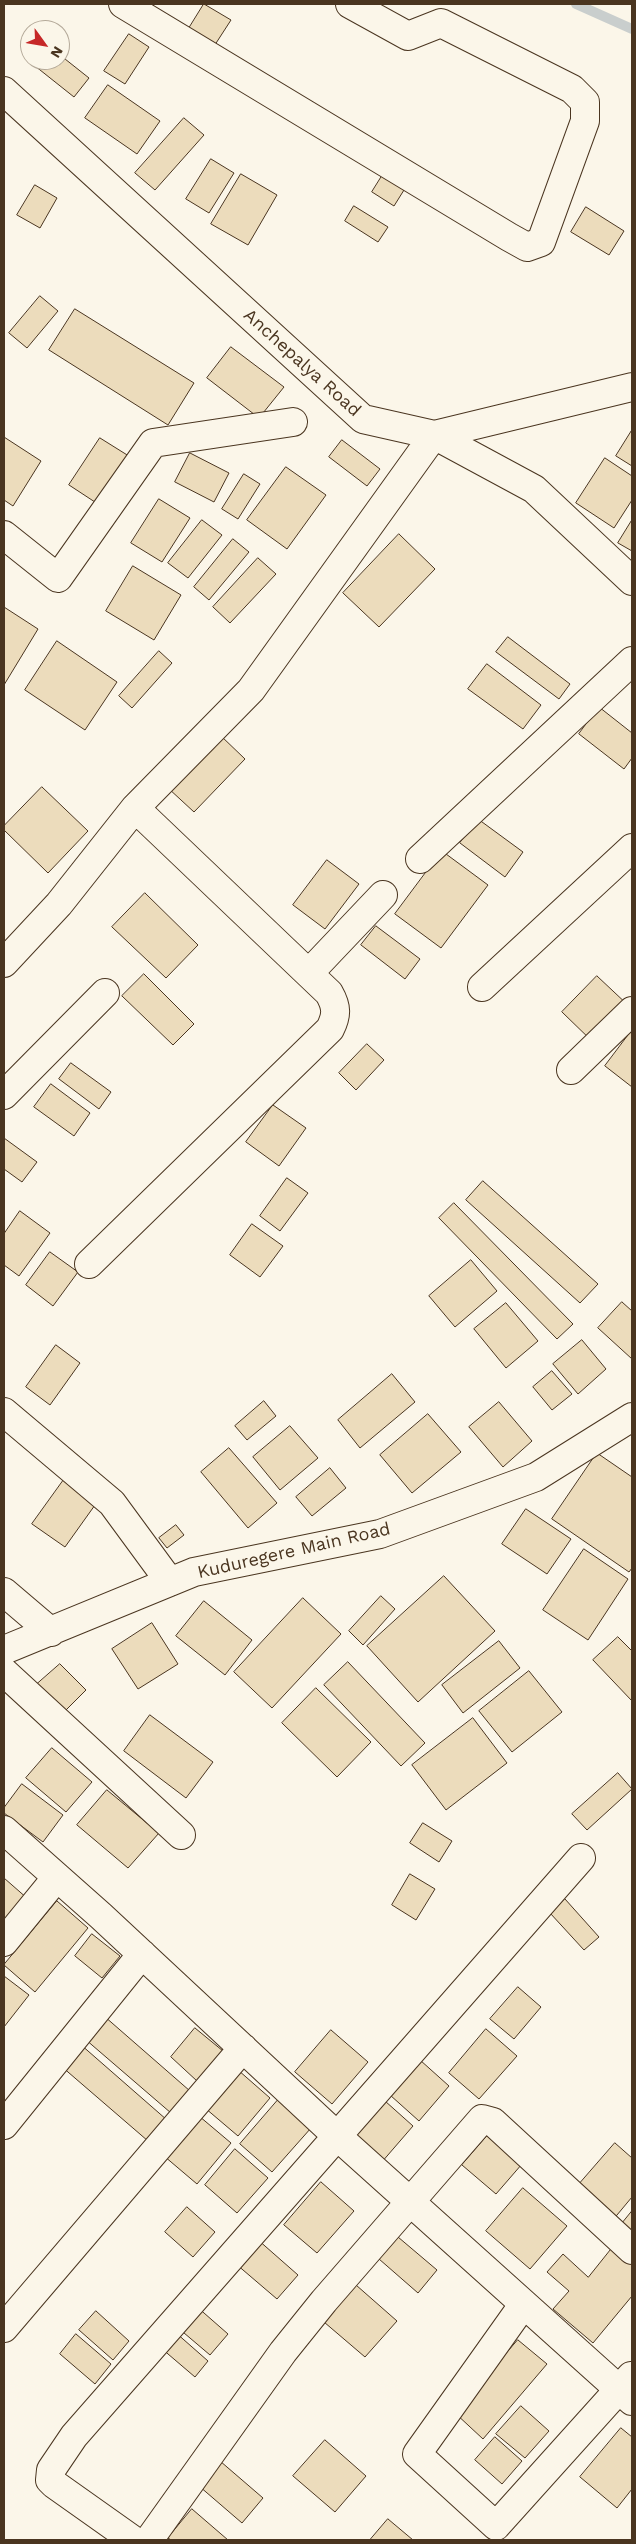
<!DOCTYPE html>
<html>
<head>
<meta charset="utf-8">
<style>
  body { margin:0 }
  #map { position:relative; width:636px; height:2544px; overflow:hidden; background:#fbf6e9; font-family:"Work Sans",sans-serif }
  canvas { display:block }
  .frame { position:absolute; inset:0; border:5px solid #4a3520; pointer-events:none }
  .north { position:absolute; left:20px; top:20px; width:50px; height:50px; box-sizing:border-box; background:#fbf6e9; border:1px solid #b4a999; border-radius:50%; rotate:122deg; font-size:14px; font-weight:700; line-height:20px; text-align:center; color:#4a3520 }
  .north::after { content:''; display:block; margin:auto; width:18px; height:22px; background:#c62828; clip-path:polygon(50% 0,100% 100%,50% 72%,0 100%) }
</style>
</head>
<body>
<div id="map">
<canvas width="636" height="2544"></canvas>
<div class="frame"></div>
<div class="north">N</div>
</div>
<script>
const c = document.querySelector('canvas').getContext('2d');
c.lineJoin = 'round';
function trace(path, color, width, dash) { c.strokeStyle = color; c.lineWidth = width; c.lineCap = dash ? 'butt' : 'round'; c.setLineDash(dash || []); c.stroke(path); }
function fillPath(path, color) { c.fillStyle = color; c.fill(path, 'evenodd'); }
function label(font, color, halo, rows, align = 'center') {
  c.font = font + ' "Work Sans",sans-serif'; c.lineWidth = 4; c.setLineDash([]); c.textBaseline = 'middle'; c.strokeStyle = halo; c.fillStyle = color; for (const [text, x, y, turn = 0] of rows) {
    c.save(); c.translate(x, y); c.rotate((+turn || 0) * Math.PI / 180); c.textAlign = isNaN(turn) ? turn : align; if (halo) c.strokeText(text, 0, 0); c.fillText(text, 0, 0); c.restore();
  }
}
trace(new Path2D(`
  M576 4 632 29`), '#c9cecd', 10);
const building = new Path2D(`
  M204 4 231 20 209 54 183 38Z
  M129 34 149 47 125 84 104 71Z
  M60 55 89 78 74 97 30 62 60 60Z
  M108 85 160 121 137 154 85 118Z
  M184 118 204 135 155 190 135 173Z
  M211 159 234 173 209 213 186 199Z
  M241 174 277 195 248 245 211 224Z
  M382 176 404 190 394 206 372 192Z
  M35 185 57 198 40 228 17 215Z
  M354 206 388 227 378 242 345 221Z
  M586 207 624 231 609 255 571 232Z
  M40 296 58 311 27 348 9 333Z
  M75 309 194 383 168 425 49 350Z
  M231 347 284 387 259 418 207 378Z
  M632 430V466L616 456Z
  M4 437 41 461 13 506 4 500Z
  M100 438 132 458 101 506 69 485Z
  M342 440 380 469 367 486 329 457Z
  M190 453 229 473 214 502 175 482Z
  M605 458 632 476V500L614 528 576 503Z
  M286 467 326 495 287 549 247 520Z
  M244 474 260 484 238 519 222 509Z
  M159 499 190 518 162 562 131 543Z
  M202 520 222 535 188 578 168 563Z
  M632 520V551L618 543Z
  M399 534 435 569 379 627 343 593Z
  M233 539 249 552 209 600 194 587Z
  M258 558 276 574 230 623 213 607Z
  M133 566 181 595 154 640 106 611Z
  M4 607 38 629 4 685Z
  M508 637 570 684 559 699 496 652Z
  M57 641 117 682 85 730 25 690Z
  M159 651 172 663 132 708 119 696Z
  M487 664 541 705 523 729 468 689Z
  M599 707 632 733V758L624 769 579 734Z
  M220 735 245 759 194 812 168 788Z
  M42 787 88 831 48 873 4 830V826Z
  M478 819 523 852 505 877 460 843Z
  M442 851 488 885 441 948 395 914Z
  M327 860 359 884 325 929 293 905Z
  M145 893 198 945 166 978 112 927Z
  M376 926 420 959 405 979 361 945Z
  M144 974 194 1024 173 1045 122 996Z
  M597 976 630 1007 595 1044 562 1012Z
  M632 1030V1087L605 1066Z
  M367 1044 384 1060 356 1090 339 1073Z
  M71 1063 111 1092 99 1109 59 1079Z
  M51 1084 90 1113 74 1136 34 1107Z
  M273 1105 306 1128 279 1166 246 1142Z
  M4 1138 37 1162 22 1182 4 1169Z
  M287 1178 308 1193 280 1231 260 1216Z
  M483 1181 598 1284 580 1303 466 1200Z
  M454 1203 573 1324 557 1339 439 1218Z
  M20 1211 50 1233 19 1276 4 1265V1234Z
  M252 1224 283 1246 260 1277 230 1255Z
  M50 1252 78 1272 53 1306 26 1285Z
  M471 1260 497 1291 455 1327 429 1296Z
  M622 1302 632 1311V1359L598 1328Z
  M506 1303 538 1341 506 1368 474 1329Z
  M582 1340 606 1369 578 1394 553 1364Z
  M56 1345 80 1363 50 1405 26 1387Z
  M552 1371 572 1394 552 1410 533 1387Z
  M392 1374 415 1402 360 1448 338 1420Z
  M264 1401 276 1416 247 1440 235 1426Z
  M499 1402 532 1441 503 1467 469 1427Z
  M428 1414 461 1452 412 1493 380 1455Z
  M290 1426 318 1458 280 1490 253 1457Z
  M229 1448 277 1503 248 1528 201 1472Z
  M597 1453 632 1477V1568L629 1572 552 1519Z
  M330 1468 346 1488 312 1516 296 1497Z
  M68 1474 100 1498 65 1547 32 1524Z
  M526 1509 571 1539 547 1574 502 1544Z
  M176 1525 184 1535 167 1548 159 1538Z
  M584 1549 628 1579 588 1640 543 1610Z
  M444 1576 495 1631 418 1702 367 1646Z
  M381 1596 395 1609 363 1645 349 1631Z
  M303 1598 341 1634 272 1708 234 1672Z
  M204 1601 252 1640 225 1675 176 1636Z
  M152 1623 178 1664 138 1689 112 1649Z
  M618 1637 632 1651V1701L593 1660Z
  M499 1641 520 1668 463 1713 442 1685Z
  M348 1662 425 1743 401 1766 324 1685Z
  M60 1664 86 1690 66 1710 36 1685Z
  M529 1671 562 1712 512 1752 479 1711Z
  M316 1688 371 1742 337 1777 282 1723Z
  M150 1715 213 1762 186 1798 124 1751Z
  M473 1718 507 1763 446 1810 412 1765Z
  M52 1748 92 1782 66 1812 26 1778Z
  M618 1773 632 1789 587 1830 572 1814Z
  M22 1784 63 1815 43 1842 4 1813V1808Z
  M107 1790 159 1833 128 1868 77 1825Z
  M423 1823 452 1841 439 1862 410 1843Z
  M410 1874 435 1889 416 1920 392 1905Z
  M4 1878 28 1899 4 1926Z
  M565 1899 599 1937 584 1950 550 1913Z
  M57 1901 88 1928 35 1992 4 1965Z
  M92 1934 120 1956 102 1978 75 1956Z
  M4 1976 29 1995 4 2027Z
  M518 1987 541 2007 514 2039 490 2019Z
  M104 2016 190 2091 171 2113 85 2039Z
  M195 2028 223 2051 197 2081 171 2057Z
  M486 2029 517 2056 479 2099 449 2073Z
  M331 2030 368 2062 332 2104 295 2072Z
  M80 2044 167 2120 148 2141 61 2066Z
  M420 2060 449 2086 419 2121 390 2095Z
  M238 2070 270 2098 238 2136 205 2108Z
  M278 2100 311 2128 272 2172 240 2144Z
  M385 2101 413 2126 381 2163 352 2138Z
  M199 2116 231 2143 197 2184 164 2156Z
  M488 2135 522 2164 496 2194 462 2165Z
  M615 2143 632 2158V2197L612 2221 575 2189Z
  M235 2149 268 2178 237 2213 205 2185Z
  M321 2182 354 2211 317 2253 284 2225Z
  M523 2188 567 2226 530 2269 486 2231Z
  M187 2207 215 2232 193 2257 165 2232Z
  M632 2211V2237L620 2226Z
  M398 2237 437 2270 418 2293 379 2259Z
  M257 2239 298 2275 277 2299 236 2264Z
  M613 2247 632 2263V2296L593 2343 553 2309 569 2291 547 2272 563 2254 588 2277Z
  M356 2285 397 2321 365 2357 324 2322Z
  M196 2306 228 2334 210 2355 177 2327Z
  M96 2311 129 2341 113 2360 79 2330Z
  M175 2332 208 2361 195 2377 161 2348Z
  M76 2334 111 2364 95 2384 60 2354Z
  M518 2340 547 2364 483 2439 455 2413Z
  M521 2406 549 2431 525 2458 496 2434Z
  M621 2428 632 2437V2489L617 2508 580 2477Z
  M495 2437 522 2461 502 2484 475 2460Z
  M325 2440 366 2476 335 2512 293 2476Z
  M220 2461 263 2498 242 2523 199 2486Z
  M192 2509 228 2540H171L168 2538Z
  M388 2519 413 2540H370Z`);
fillPath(building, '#ecdcbc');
trace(building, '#4a3520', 1);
const minor = new Path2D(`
  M123 4 509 237 527 247 541 242 585 121V102L572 89 441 23 408 36 350 4
  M4 91 363 419 434 435 534 489 632 581
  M4 535 58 578 153 443 293 422
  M420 859 632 661
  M4 963 59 904 135 808 251 690 434 435 632 387
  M309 973 383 895
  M482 987 632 848
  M571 1070 632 1011
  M4 1095 105 993
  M89 1264 330 1029C337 1015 337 1007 329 993L135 808
  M4 1412 112 1503 170 1582
  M4 1592 51 1632
  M4 1650 194 1572 380 1534 536 1477 632 1417
  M4 1672 181 1835
  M4 1830 101 1916 337 2136 632 2401
  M4 1942 57 1877
  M4 2125 142 1954
  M523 2305 417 2454 496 2526 631 2376
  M4 2328 243 2048
  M133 2540 54 2484 50 2480 51 2470 74 2436 581 1858
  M149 2540 283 2352 324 2301 482 2119 493 2122 632 2250`);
trace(minor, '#4a3520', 30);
trace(minor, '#fbf6e9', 28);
label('18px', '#4a3520', '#fbf6e9', [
  ["Anchepalya Road",302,363,42],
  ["Kuduregere Main Road",294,1551,-13]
]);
</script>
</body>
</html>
